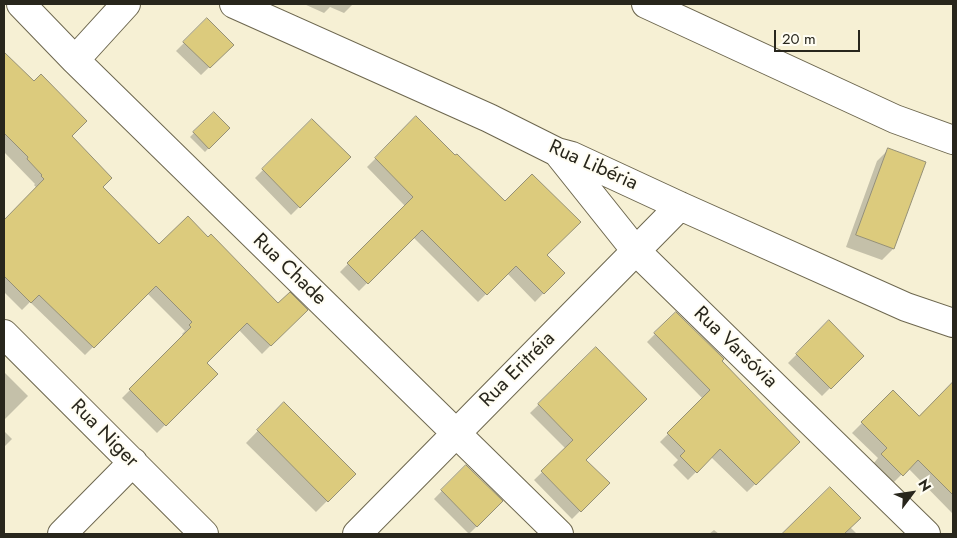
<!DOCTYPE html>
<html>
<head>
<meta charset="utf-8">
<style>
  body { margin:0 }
  #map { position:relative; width:957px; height:538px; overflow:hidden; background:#f6f0d4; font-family:Jost,sans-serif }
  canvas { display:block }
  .frame { position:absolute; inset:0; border:5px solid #28261c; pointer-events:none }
  .north { position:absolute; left:887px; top:468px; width:50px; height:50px; -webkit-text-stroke:4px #fffdf2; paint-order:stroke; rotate:59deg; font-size:14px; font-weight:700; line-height:20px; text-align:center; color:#28261c }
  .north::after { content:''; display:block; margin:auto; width:18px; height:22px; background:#28261c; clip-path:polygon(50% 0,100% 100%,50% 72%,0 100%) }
  .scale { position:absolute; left:774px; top:30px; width:86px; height:22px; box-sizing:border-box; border:2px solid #28261c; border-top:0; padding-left:6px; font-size:15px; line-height:18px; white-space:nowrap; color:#28261c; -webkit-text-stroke:4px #fffdf2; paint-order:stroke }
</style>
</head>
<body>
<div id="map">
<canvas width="957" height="538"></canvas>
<div class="frame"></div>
<div class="north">N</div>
<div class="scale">20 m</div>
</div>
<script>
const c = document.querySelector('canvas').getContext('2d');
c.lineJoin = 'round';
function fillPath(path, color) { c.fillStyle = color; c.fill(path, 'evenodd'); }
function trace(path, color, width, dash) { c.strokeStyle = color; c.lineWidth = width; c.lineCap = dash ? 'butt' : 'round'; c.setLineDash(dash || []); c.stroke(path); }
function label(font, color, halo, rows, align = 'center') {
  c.font = font + ' Jost,sans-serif'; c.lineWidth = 4; c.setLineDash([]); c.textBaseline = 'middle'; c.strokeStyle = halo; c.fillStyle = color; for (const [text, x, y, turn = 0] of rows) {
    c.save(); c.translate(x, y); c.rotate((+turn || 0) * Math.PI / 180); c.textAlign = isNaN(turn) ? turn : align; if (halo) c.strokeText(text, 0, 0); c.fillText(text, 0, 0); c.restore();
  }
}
fillPath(new Path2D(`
  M304 4H353L344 13 330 7 324 13Z
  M207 20 232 45 201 75 176 51Z
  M9 59 70 136 101 187 159 246 278 305 306 310 262 354 239 330 206 363 216 374 157 433 122 398 184 336 182 334 185 331 147 293 85 355 30 302 22 310 4 292V221L37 188 34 185 35 184 4 152V64Z
  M214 113 228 128 205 152 190 137Z
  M416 118 563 273 535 302 507 273 478 302 413 237 359 291 340 272 405 206 367 167Z
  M312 121 349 157 291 215 255 178Z
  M889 149 893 249 882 260 846 247 877 161Z
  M676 313 798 442 747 492 711 457 688 480 673 465 678 460 660 442 703 399 647 342Z
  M829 322 862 356 822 396 788 363Z
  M596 349 585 460 608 483 572 519 534 480 566 449 530 413Z
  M4 372 28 396 4 420Z
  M953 384V512L952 513 908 468 892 484 873 464 878 458 852 433 893 392 919 418Z
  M284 404 354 474 316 512 246 443Z
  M4 431 12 439 4 447Z
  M466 466 502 501 469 534 434 499Z
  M830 489 850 527 857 534H784Z
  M714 530 719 534H709Z`), '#0003');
const building = new Path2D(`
  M207 18 234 45 210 68 183 42Z
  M4 52 34 81 41 74 87 121 72 136 112 178 103 187 159 244 188 216 208 237 211 234 278 303 290 292 308 310 271 346 247 323 207 363 218 374 166 426 129 389 191 327 189 325 192 322 156 286 94 348 39 295 31 303 4 276V220L44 179 41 176 42 175 27 159 28 157 4 133Z
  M214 112 230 128 209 149 193 132Z
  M416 116 455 155 457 154 505 201 532 174 581 222 547 255 565 273 544 294 516 266 487 295 422 230 368 284 347 263 413 197 375 158Z
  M312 119 351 157 300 208 262 169Z
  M888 148 926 162 894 249 856 235Z
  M676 312 724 359 722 361 800 442 756 485 720 449 697 473 680 456 685 451 667 433 710 390 654 333Z
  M829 320 864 356 831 389 796 354Z
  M596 347 647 399 586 460 610 483 581 512 541 471 573 440 538 404Z
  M953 382V495L918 460 903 476 881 454 887 448 861 422 893 390 919 416Z
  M284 402 356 474 328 502 257 430Z
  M466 465 503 501 477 527 441 490Z
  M830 487 861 518 844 534H782Z`);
fillPath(building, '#dccb7d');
trace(building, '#959076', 1);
const minor = new Path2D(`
  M21 4 75 60 559 534
  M234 4 489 118 557 152 572 156 680 206 906 307 953 323
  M646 4 895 119 953 140
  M75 60 126 4
  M557 152 636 251 926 534
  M4 334 204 534
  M62 534 133 462
  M357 534 680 206`);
trace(minor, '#6d674f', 30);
trace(minor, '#fff', 28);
label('20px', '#28261c', '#fffdf2', [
  ["Rua Libéria",593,166,24],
  ["Rua Chade",289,270,44],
  ["Rua Varsóvia",735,348,44],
  ["Rua Eritréia",518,370,-45],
  ["Rua Niger",104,434,45]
]);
</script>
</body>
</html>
